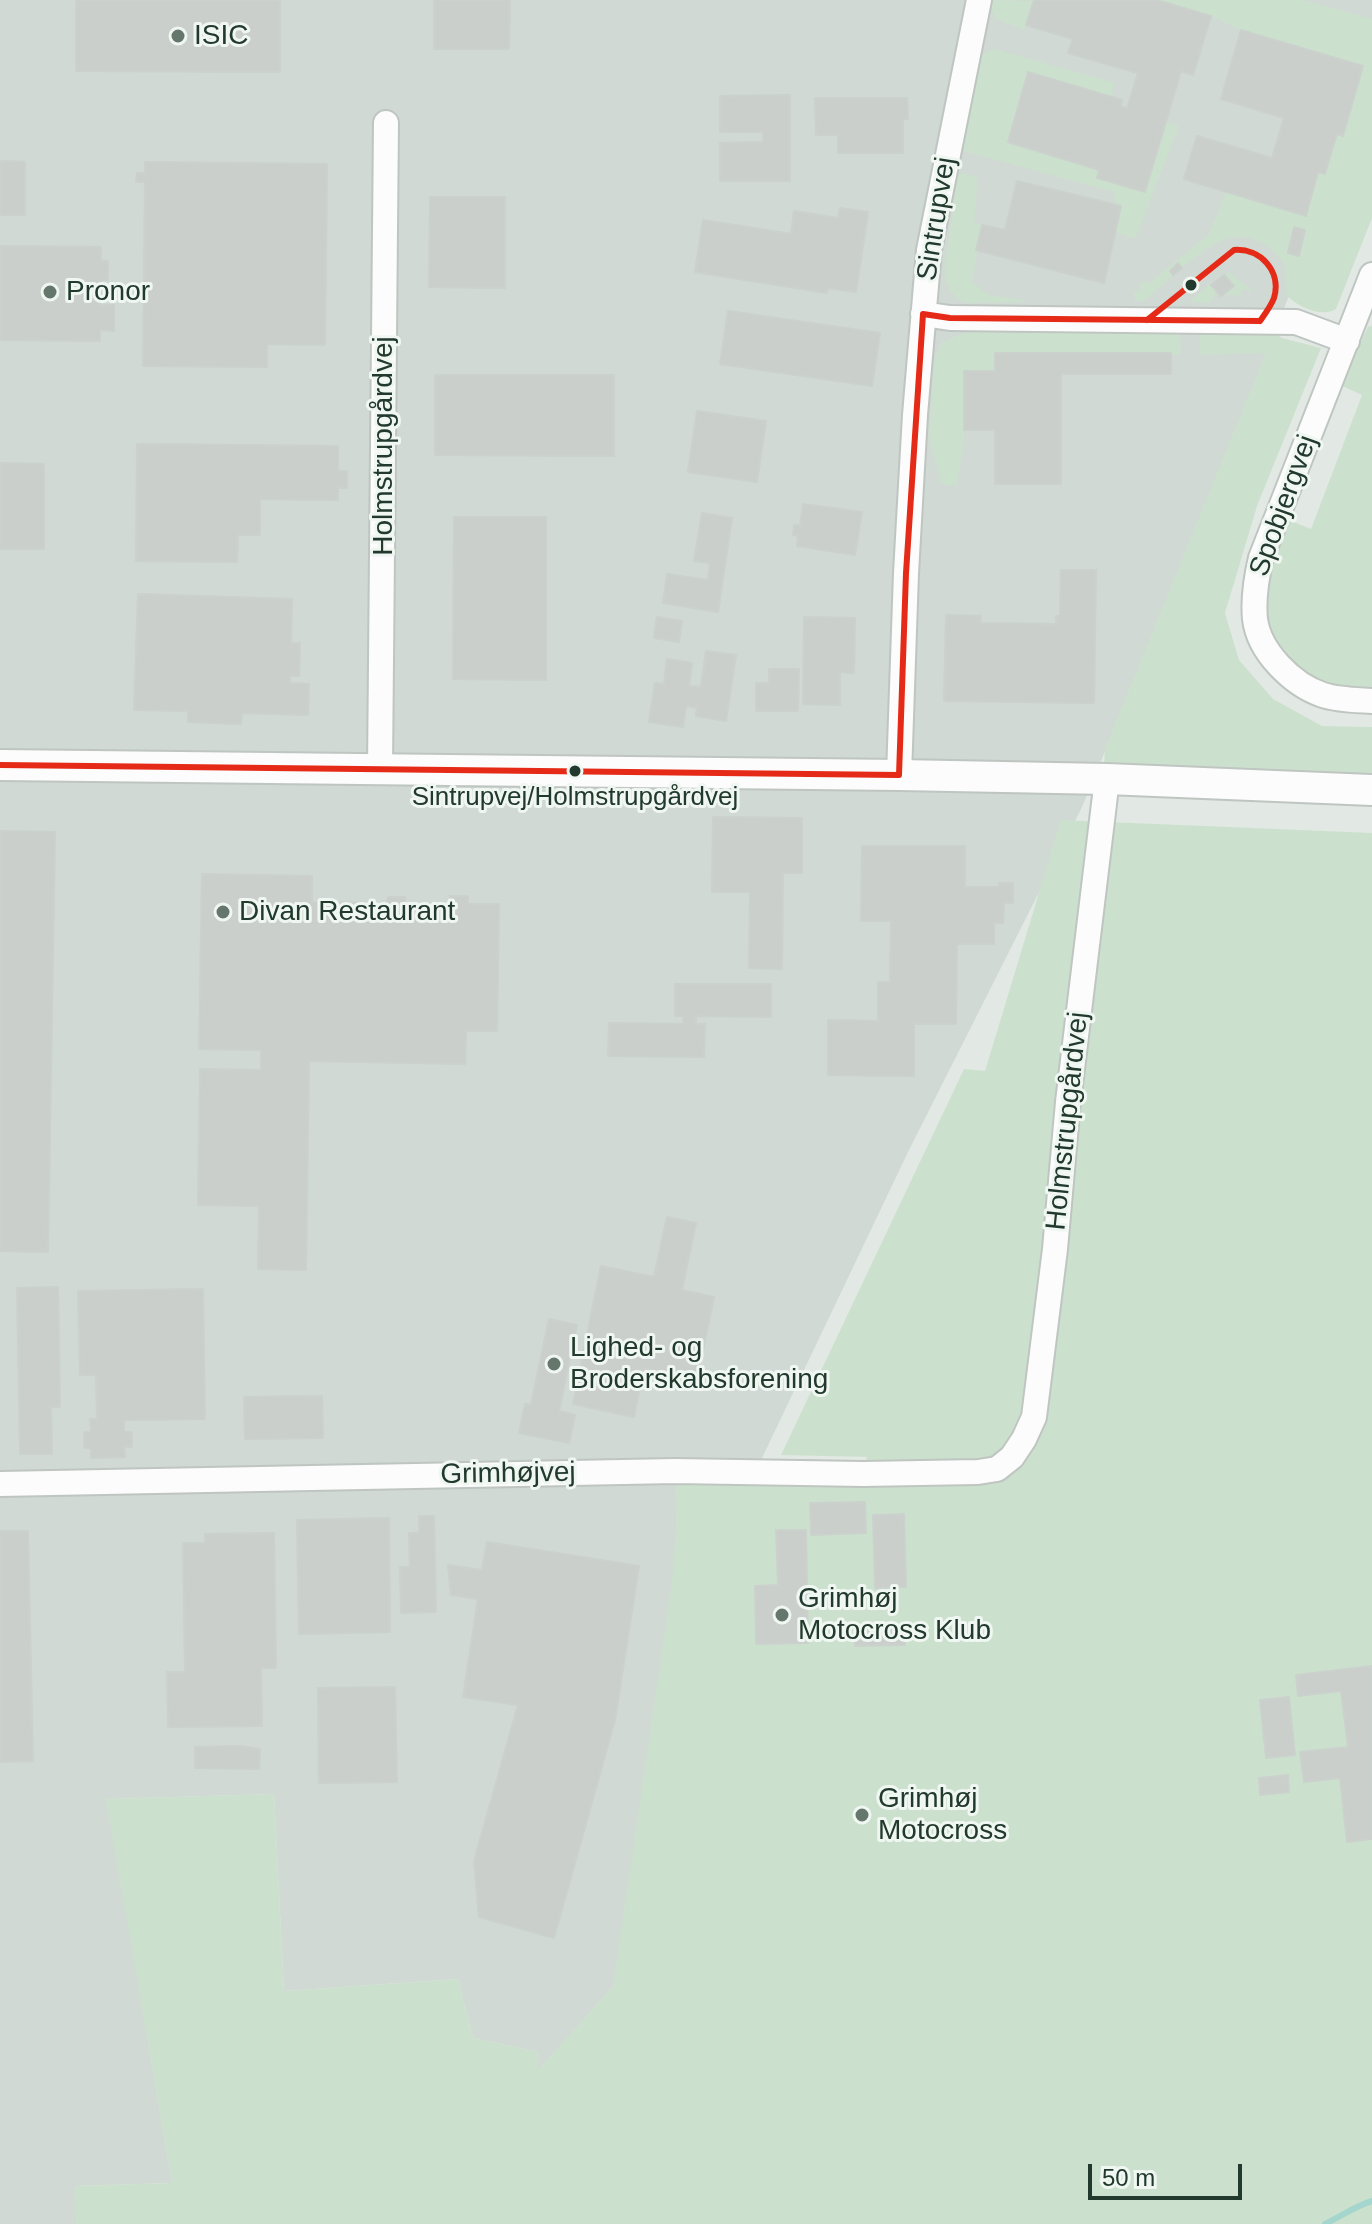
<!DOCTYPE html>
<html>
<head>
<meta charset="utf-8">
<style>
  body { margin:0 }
  #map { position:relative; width:1372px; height:2224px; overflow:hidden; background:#e2e8e4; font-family:Arial,sans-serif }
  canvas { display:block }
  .scale { position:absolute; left:1088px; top:2164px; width:154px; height:36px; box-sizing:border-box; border:4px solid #223a2d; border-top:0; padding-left:10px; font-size:24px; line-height:28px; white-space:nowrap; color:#223a2d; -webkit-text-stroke:6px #f0f7f2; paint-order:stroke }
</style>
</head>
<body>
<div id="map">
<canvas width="1372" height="2224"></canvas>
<div class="scale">50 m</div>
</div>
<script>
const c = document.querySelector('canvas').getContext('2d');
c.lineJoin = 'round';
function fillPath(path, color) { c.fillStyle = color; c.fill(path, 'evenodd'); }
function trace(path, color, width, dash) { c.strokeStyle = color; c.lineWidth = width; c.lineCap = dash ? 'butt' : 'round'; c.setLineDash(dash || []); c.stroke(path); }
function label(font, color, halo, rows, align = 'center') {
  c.font = font + ' Arial,sans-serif'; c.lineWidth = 6; c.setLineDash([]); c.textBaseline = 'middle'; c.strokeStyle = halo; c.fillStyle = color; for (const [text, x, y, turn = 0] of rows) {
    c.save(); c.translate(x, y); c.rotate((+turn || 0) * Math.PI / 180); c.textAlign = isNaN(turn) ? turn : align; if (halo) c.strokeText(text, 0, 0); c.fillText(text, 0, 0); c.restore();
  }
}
fillPath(new Path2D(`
  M0 0H1372V87L1187 552 1082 807 908 1152 751 1481 613 1987 536 2073 538 2052 473 2038 458 1979 284 1991 274 1794 107 1799 172 2183 76 2186V2224H0Z`), '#d0d9d3');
fillPath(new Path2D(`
  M991 0 1033 1 1024 30 996 19 990 7Z
  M1157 0H1304L1372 19V218L1336 309C1322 318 1298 307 1287 296 1285 285 1288 275 1284 264 1280 256 1273 251 1266 246 1235 223 1207 248 1182 268L1178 264 1170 271 1173 275 1145 301H1135L1134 293 1140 288 1141 281 1149 283 1209 234 1226 192 1306 216 1318 172 1325 174 1337 134 1343 135 1363 67 1241 30 1211 16Z
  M994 49 1115 83 1111 96 1029 72 1008 143 1099 170 1097 178 1145 192 1166 123 1179 126 1137 235 1133 238 1116 232 1121 206 1114 201V192L964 151 962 144 977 65 983 54Z
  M964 173 978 178 974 221 982 225 972 282 989 295 1025 300 1024 302 968 303 961 301 951 292 945 278V265L958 176Z
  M1229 272 1253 291 1242 289 1240 296 1224 294 1233 286 1224 275Z
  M1209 284 1217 291 1210 303 1190 302Z
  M1372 326V691L1335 687 1314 679 1287 658 1267 628 1264 583 1286 519 1311 529 1362 395 1340 385 1368 327Z
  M974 332 1180 334 1181 354 995 353V371H964V438L957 485H945L941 482 929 440 934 360 941 343 961 334Z
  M1200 334H1276L1282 338 1321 348 1257 506 1225 613 1239 660 1273 699 1322 726 1372 727V776L1104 764 1105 749 1266 353 1200 355Z
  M1061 820 1372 833V2224H76L75 2186 172 2183 106 1799 274 1794 284 1991 458 1979 473 2038 538 2052 537 2071 613 1987 672 1581 676 1529 675 1471 863 1474 867 1457 781 1455 964 1069 985 1071Z`), '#cce1cd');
trace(new Path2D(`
  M1325 2224C1342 2216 1355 2206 1372 2201`), '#a4d6ce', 6);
const building = new Path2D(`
  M76 0H280V72L76 71Z
  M434 0H510L509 49H434Z
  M1157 0 1211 16 1193 75 1181 71 1145 192 1097 178 1099 170 1008 142 1028 72 1122 100 1120 106 1127 109 1138 73 1068 53 1073 39 1026 25 1034 0Z
  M1241 30 1363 66 1343 136 1337 134 1325 174 1318 172 1306 216 1184 179 1197 136 1272 158 1284 118 1221 99Z
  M790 95V181H720V143L763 142V132H720V96Z
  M815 98H907L908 119H903V153H838V135H816Z
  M0 161 25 162V215H0Z
  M145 162 327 164 325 345 267 344V367L143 366 145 182H136L137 173H145Z
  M1017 181 1121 206 1104 283 976 250 982 225 1005 230Z
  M430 197H505V288L429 287Z
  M840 208 868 212 856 292 828 288 827 293 695 272 703 220 791 234 794 211 838 218Z
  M1294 227 1305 230 1299 256 1288 253Z
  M0 246 101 247V261H108V280H101L100 305H114V331L100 330V341L0 340Z
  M1178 263 1182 268 1173 275 1170 271Z
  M1224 275 1234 286 1221 296 1211 285Z
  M728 311 880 333 872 386 720 364Z
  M995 353H1171V374H1061V484H995V430H964V371H995Z
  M435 375H614V456L435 455Z
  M697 411 766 421 757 482 688 472Z
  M137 444 338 446V471H347V488H338V500L260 499V535H238L237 562 136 561Z
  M0 463 44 464V549H0Z
  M803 504 862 512 855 555 797 546 798 536 793 535 794 525 800 526Z
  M702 513 732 518 718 612 663 603 667 574 708 580 710 563 694 561Z
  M454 517H546V680L453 679Z
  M1061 570H1096L1094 703 944 701 946 615 981 616 980 623 1056 624V616H1060Z
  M138 594 292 599 291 643H300L299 676H290V683L309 684 308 715 242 713 241 724 188 722V711L134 710Z
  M657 617 682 621 679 642 654 638Z
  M804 617 855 618 854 673 840 672V705L803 704Z
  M706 651 736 655 726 721 696 716 697 708 686 706 683 727 649 722 655 683 664 684 667 659 692 663 689 686 701 687Z
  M769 669H799L798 711H756V683H769Z
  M713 817 802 818V873H783L782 969 749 968 750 892H712Z
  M0 831 55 832 48 1252 0 1251Z
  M862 846H965V887H999V883H1013V903H1004L1003 923H994V944H957L956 1024H914V1076L828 1075V1020L878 1021V982H890L891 921H861Z
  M202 874 312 876V902L387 903 388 897H405V903L450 904V896H468V904H499L497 1031H466L465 1064 309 1061 306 1270 258 1269 259 1206 198 1205 200 1069 261 1070V1050L199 1049Z
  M675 984H771V1017L696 1016V1024H705L704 1057 608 1056 609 1023 683 1024V1016H675Z
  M667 1217 696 1223 682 1290 714 1297 697 1379 644 1368 634 1417 573 1404 601 1266 654 1277Z
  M58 1287 60 1407H51L52 1454H20L17 1288Z
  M203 1289 205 1419 124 1420V1432H132V1447H124L125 1457 91 1458V1448H84V1432H91L90 1419H97L96 1375H80L78 1291Z
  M549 1319 577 1325 559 1411 575 1415 569 1443 519 1433 525 1404 531 1405Z
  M322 1396 323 1438 245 1439 244 1397Z
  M865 1502 866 1533 811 1535 810 1503Z
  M904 1514 906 1587 875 1588 873 1515Z
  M419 1516H434L436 1612 401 1613 400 1567H410L409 1533H419Z
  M389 1518 390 1632 299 1634 297 1520Z
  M776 1530H806L808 1643 756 1644 755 1586 778 1585Z
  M0 1531H28L33 1761 0 1762Z
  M274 1533 276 1668H261L262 1726 168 1727 167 1672H185L183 1543H205V1534Z
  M487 1542 639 1566 615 1720 554 1938 479 1917 474 1861 518 1705 463 1697 478 1599 451 1595 448 1565 482 1570Z
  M905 1626V1645L855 1646V1628Z
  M1372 1666V1839L1347 1842 1340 1778 1304 1782 1300 1752 1348 1747 1341 1691 1298 1696 1296 1675Z
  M395 1687 397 1782 319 1783 318 1688Z
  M1289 1697 1295 1755 1266 1758 1260 1700Z
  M241 1746 260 1749 259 1769 195 1768V1747Z
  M1288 1775 1289 1792 1260 1795 1259 1778Z`);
fillPath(building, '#cacfcc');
trace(building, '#cbd1cd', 2);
const minor = new Path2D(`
  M1372 275 1261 558C1256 579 1253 598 1255 619 1259 652 1293 685 1323 695 1338 700 1356 700 1372 701
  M923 314 950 318 1296 322 1347 341
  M380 768 386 123
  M899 775 906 573 915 415 929 250 979 0
  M0 1484 675 1471 863 1474 978 1472 997 1469 1012 1457 1024 1439 1034 1417 1055 1249 1068 1102 1107 779`);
const tertiary = new Path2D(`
  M0 765 899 775 1107 779 1372 790`);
trace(minor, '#bfc5c1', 28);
trace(tertiary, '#bfc5c1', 34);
trace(minor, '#fbfcfb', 24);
trace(tertiary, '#fbfcfb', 30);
trace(new Path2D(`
  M923 314 950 318 1260 321
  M1147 320 1234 250C1260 248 1282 271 1274 298 1271 306 1265 314 1260 321
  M0 765 899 775
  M899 775 906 573 923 314`), '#e52b18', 6);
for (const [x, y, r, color] of [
  [178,36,8,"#65776d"],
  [1191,285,7,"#223a2d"],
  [50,292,8,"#65776d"],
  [575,771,7,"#223a2d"],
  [223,912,8,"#65776d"],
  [554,1364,8,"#65776d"],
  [782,1615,8,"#65776d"],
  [862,1815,8,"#65776d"]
]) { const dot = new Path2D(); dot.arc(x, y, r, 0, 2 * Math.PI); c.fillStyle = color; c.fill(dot); trace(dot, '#f0f7f2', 3); }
label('26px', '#223a2d', '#f0f7f2', [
  ["Sintrupvej/Holmstrupgårdvej",575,798]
]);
label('28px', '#223a2d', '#f0f7f2', [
  ["ISIC",194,36],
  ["Pronor",66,292],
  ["Divan Restaurant",239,912],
  ["Lighed- og",570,1348],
  ["Broderskabsforening",570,1380],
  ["Grimhøj",798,1599],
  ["Motocross Klub",798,1631],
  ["Grimhøj",878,1799],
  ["Motocross",878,1831]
], 'left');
label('28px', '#223a2d', '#f0f7f2', [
  ["Sintrupvej",937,219,-81],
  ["Holmstrupgårdvej",384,446,-90],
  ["Spobjergvej",1284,506,-70],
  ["Holmstrupgårdvej",1068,1121,-84],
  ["Grimhøjvej",508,1474,-1]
]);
</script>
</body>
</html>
